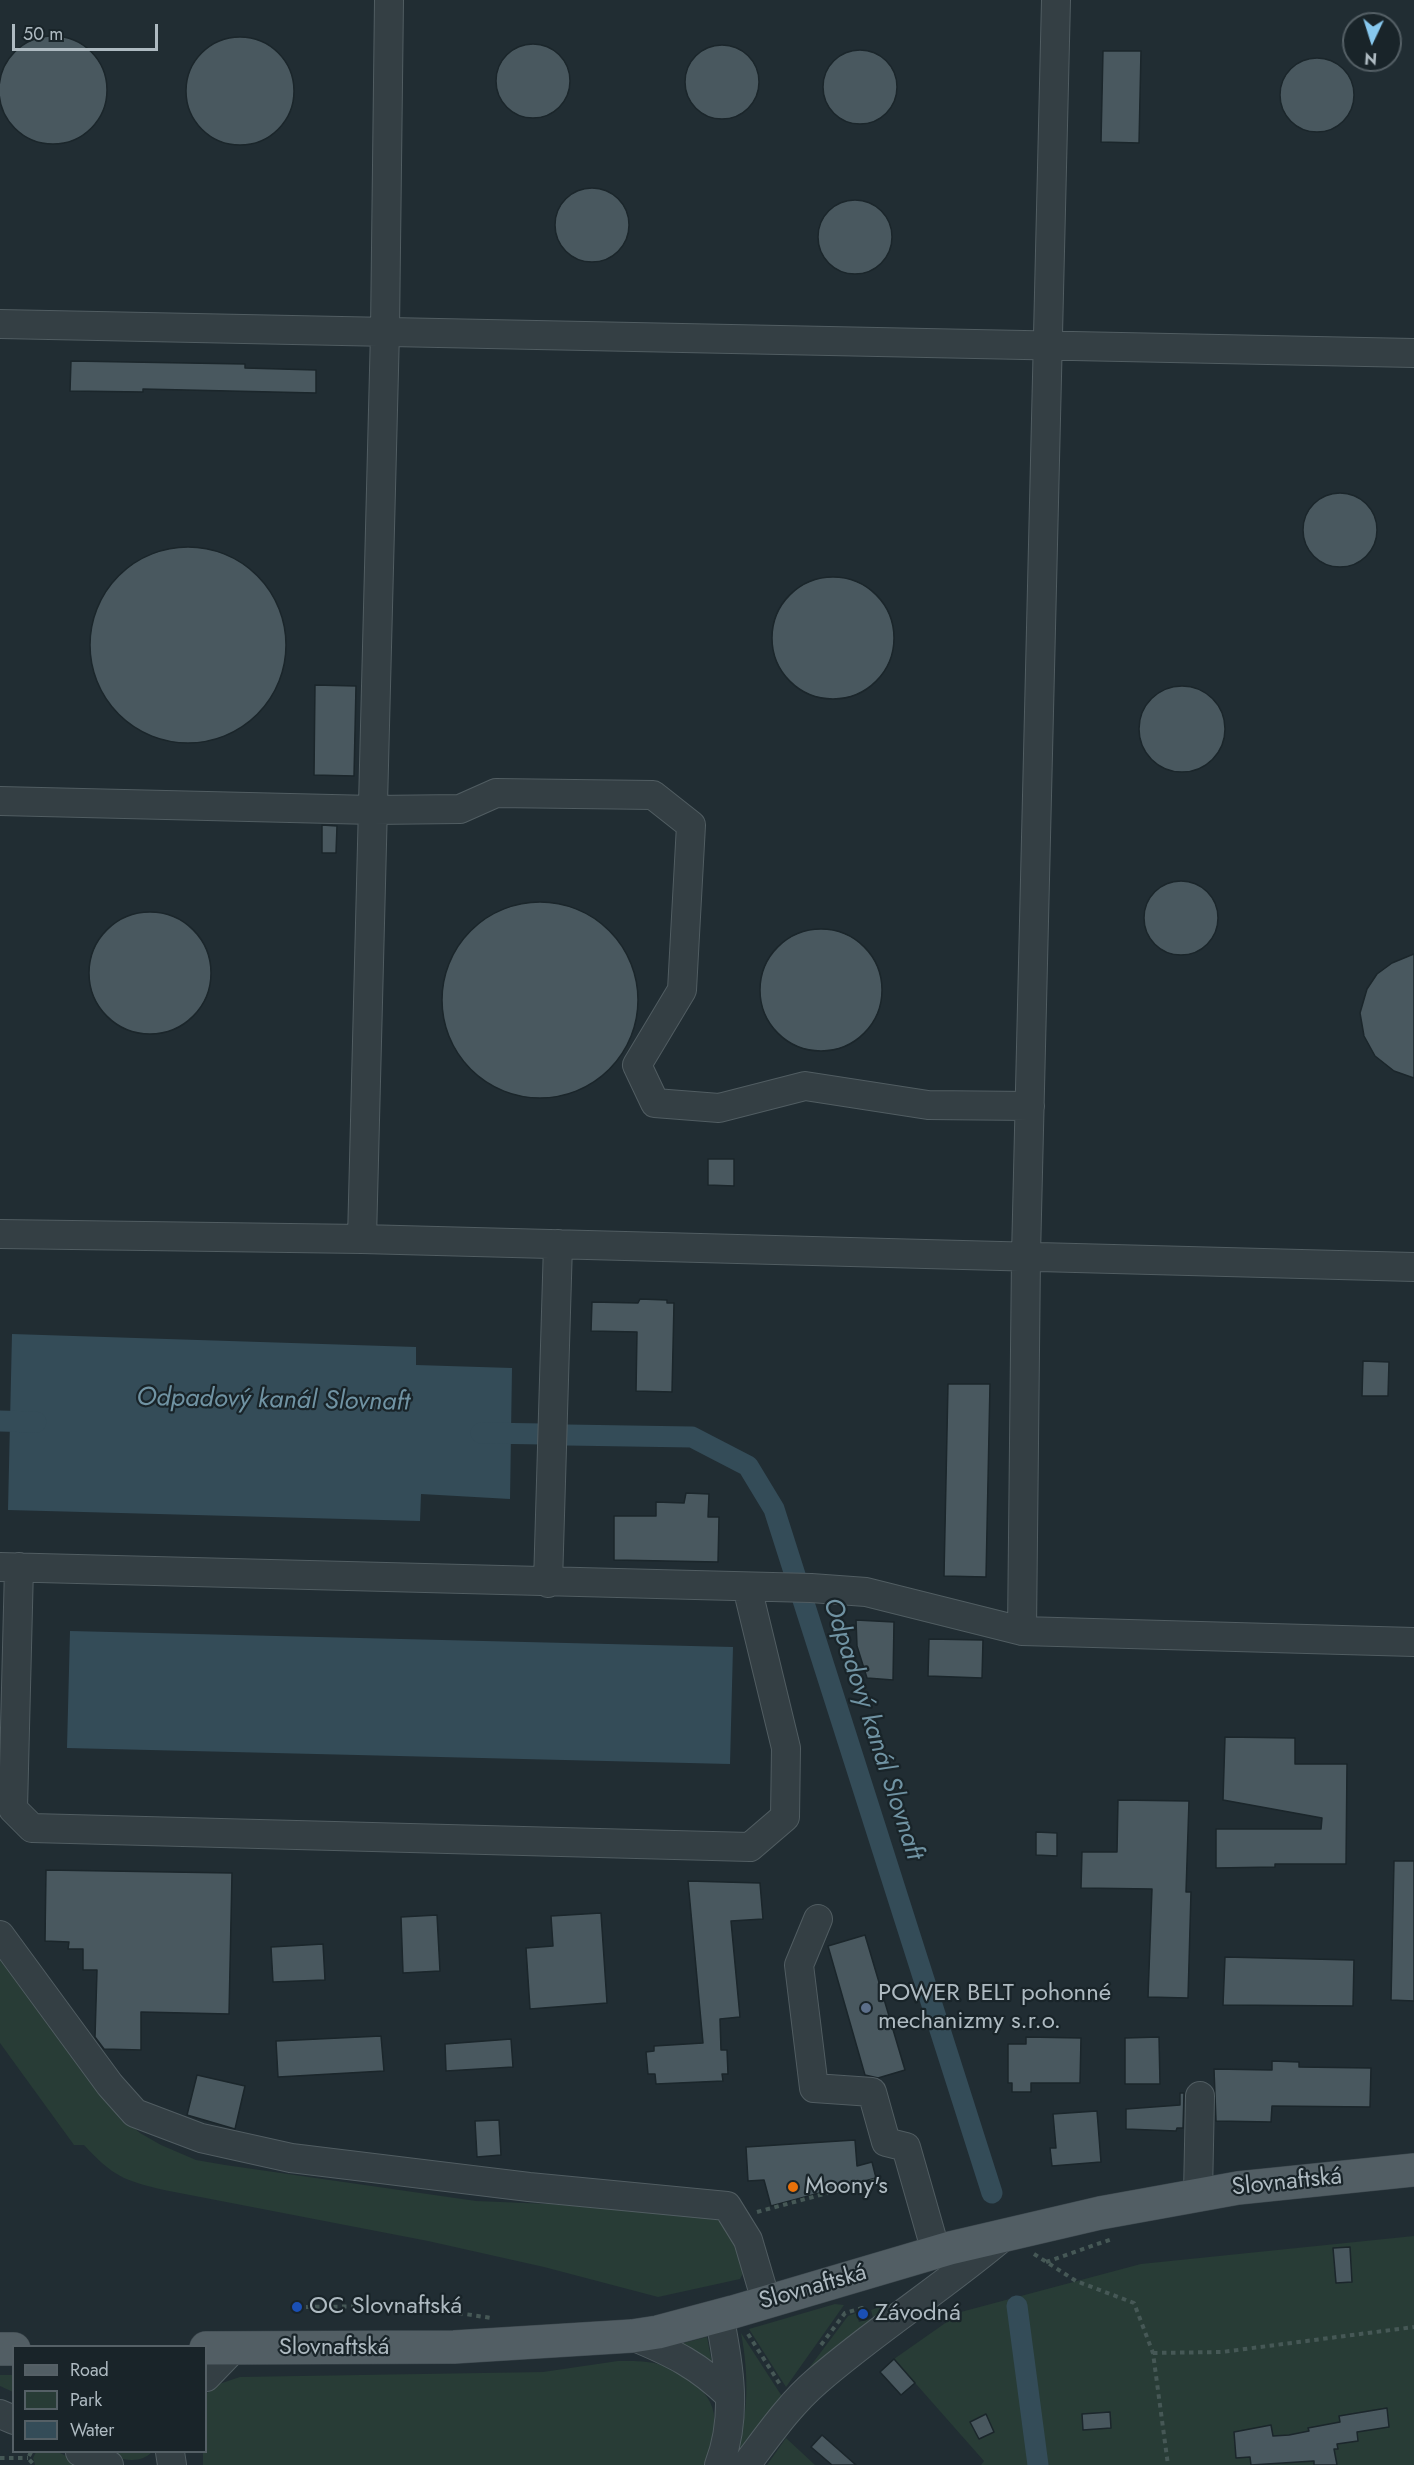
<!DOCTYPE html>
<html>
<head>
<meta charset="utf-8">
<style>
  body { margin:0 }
  #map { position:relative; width:1414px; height:2465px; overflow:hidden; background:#212d33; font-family:Jost,sans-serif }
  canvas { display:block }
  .legend { position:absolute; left:12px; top:2345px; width:195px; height:108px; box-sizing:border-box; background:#192429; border:2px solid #556066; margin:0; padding:8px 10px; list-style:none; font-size:18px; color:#aebac1 }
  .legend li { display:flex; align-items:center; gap:12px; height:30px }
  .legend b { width:30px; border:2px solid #556066 }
  .north { position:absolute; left:1342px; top:12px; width:60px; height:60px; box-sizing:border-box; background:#192429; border:2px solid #556066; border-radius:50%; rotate:184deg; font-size:16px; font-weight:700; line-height:24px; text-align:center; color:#aebac1 }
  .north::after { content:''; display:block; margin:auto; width:21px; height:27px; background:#87c8ee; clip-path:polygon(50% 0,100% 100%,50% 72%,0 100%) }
  .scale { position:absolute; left:12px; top:24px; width:146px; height:27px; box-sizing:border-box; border:3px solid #aebac1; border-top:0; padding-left:8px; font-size:18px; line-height:21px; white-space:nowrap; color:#aebac1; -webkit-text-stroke:4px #192429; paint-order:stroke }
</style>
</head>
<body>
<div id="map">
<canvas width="1414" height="2465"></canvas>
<ul class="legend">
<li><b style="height:8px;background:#525e64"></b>Road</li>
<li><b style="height:16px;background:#283c36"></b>Park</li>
<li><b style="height:16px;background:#344c58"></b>Water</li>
</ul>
<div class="north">N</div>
<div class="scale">50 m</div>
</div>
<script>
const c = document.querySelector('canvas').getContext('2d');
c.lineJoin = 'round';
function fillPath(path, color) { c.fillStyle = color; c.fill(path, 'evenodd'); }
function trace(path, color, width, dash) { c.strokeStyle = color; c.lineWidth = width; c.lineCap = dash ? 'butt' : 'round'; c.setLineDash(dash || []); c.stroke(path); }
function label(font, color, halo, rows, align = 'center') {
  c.font = font + ' Jost,sans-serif'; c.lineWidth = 4.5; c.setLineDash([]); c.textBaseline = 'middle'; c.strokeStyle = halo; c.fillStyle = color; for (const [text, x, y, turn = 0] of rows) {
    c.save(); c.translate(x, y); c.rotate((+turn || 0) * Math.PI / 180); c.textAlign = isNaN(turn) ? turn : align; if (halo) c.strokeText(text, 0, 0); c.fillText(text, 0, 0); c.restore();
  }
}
fillPath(new Path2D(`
  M0 1942 112 2108 140 2133 161 2145 196 2160 225 2165 476 2201 648 2208 717 2218C731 2234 753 2259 740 2279L658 2297 544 2267 428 2241 164 2190C123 2180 114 2177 84 2145H74L0 2043Z
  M1414 2236V2465H981L984 2461 894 2359 961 2312 1141 2264Z
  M910 2297 791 2392 848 2316 856 2313 859 2322 873 2318 871 2310Z
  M835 2304 844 2305 786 2387 749 2329Z
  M741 2333 785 2401 735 2457C749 2417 749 2374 741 2333Z
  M707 2337 713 2368 675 2345Z
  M618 2361C647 2361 664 2361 688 2379 724 2404 717 2428 704 2465H203V2452H206V2394L216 2385 240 2377 543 2372Z
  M0 2375H13V2392L0 2386Z
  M786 2438 815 2465H767Z
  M36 2452H58L84 2465H35L33 2458Z
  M104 2452H152C139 2465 120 2460 104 2452Z`), '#283c36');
fillPath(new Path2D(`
  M12 1334 416 1347V1365L512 1368 510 1499 421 1494 420 1521 8 1510Z
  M70 1631 733 1647 730 1764 67 1748Z`), '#344c58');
trace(new Path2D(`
  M0 1421 36 1422
  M481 1433 544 1434
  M567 1435 692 1437 748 1466 774 1509 992 2193
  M1017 2306 1038 2465`), '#344c58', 21);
const building = new Path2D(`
  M-1 90a54 54 0 1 1 108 0a54 54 0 1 1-108 0Z
  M186 91a54 54 0 1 1 108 0a54 54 0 1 1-108 0Z
  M496 81a37 37 0 1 1 74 0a37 37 0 1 1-74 0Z
  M685 82a37 37 0 1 1 74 0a37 37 0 1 1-74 0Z
  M823 87a37 37 0 1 1 74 0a37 37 0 1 1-74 0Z
  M1103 51H1141L1139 143 1101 142Z
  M1280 95a37 37 0 1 1 74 0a37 37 0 1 1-74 0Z
  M555 225a37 37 0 1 1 74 0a37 37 0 1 1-74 0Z
  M818 237a37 37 0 1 1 74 0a37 37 0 1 1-74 0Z
  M71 361 245 364V368L316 370V393L143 389V392L70 391Z
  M1303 530a37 37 0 1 1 74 0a37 37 0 1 1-74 0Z
  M90 645a98 98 0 1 1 196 0a98 98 0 1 1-196 0Z
  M772 638a61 61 0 1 1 122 0a61 61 0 1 1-122 0Z
  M315 685 356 686 354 776 314 775Z
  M1139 729a43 43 0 1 1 86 0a43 43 0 1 1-86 0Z
  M322 825 337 826 336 853H322Z
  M1144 918a37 37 0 1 1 74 0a37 37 0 1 1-74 0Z
  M442 1000a98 98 0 1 1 196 0a98 98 0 1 1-196 0Z
  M89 973a61 61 0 1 1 122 0a61 61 0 1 1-122 0Z
  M760 990a61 61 0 1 1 122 0a61 61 0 1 1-122 0Z
  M1414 954V1078L1394 1071 1375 1056 1364 1036 1360 1013 1367 989 1377 974 1392 963Z
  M708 1159H734V1186L708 1185Z
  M640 1299 667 1300V1303H674L672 1392 636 1391 637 1332 591 1331 592 1302 638 1303Z
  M1363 1361 1389 1362 1388 1396H1362Z
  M948 1384H990L986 1577 944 1576Z
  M686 1493 709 1494 708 1517H719L718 1562 614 1560V1516H656V1502L684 1503Z
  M856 1620 894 1622 893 1680 867 1678 857 1646Z
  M929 1639 983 1640 982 1678 928 1676Z
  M1225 1737 1295 1738V1764H1347L1346 1864H1275V1867L1216 1868V1829H1321L1322 1818 1223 1800Z
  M1118 1800 1189 1801 1186 1892H1191L1188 1998 1148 1997 1152 1889 1081 1888 1082 1852H1117Z
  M1036 1832 1057 1833V1856L1036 1855Z
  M1394 1861H1414V2001L1391 2000Z
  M46 1870 232 1873 229 2014 141 2012V2050L104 2049 95 2037 97 1970H83V1949H68L69 1942 45 1941Z
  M688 1881 760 1883 763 1919 731 1921 740 2017 720 2019 721 2050H727L728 2074H722L723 2081 656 2084 655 2074H648L646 2052 654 2051V2046L703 2043Z
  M601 1913 607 2003 530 2009 526 1948 553 1946 551 1916Z
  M437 1915 440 1971 403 1973 401 1917Z
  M865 1935 905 2070 878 2078 865 2075 828 1946Z
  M323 1944 325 1980 273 1982 271 1947Z
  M1225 1957 1354 1960 1353 2006 1223 2005Z
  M381 2036 384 2071 278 2077 276 2041Z
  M1026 2037 1081 2038 1080 2083H1031V2092H1012V2083H1008V2044H1026Z
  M1159 2037 1160 2084H1125V2038Z
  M511 2039 513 2067 446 2071 445 2044Z
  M1272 2061 1299 2062V2067L1371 2068 1370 2107 1272 2106 1271 2122 1216 2121 1214 2069 1272 2070Z
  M197 2075 245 2086 235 2129 187 2115Z
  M1180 2093H1184L1183 2128H1177L1176 2131 1126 2129V2109L1180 2105Z
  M1097 2111 1101 2162 1052 2166 1050 2148H1056L1053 2114Z
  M499 2120 501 2155 477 2157 475 2121Z
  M855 2140 857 2166 872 2162 876 2178 771 2206 764 2180 748 2181 746 2147Z
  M1350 2247 1352 2282 1336 2283 1333 2248Z
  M894 2359 915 2383 901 2395 880 2372Z
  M1387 2408 1389 2427 1357 2432 1358 2441 1337 2444 1338 2449H1334L1337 2465H1314V2461L1251 2465 1250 2457 1236 2458 1234 2432 1271 2425 1273 2436 1289 2435 1309 2431 1308 2428 1340 2422 1339 2416Z
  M1110 2412 1111 2428 1083 2430 1082 2414Z
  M986 2414 994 2432 979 2439 970 2422Z
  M822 2435 856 2465H832L811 2447Z`);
fillPath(building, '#49585f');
trace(building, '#1b262b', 1.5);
const minor = new Path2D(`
  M0 324 1414 353
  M0 801 373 810 460 809 496 793 653 795 691 825 682 990 637 1065 655 1103 719 1108 805 1086 928 1105 1030 1106
  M0 1234 362 1239 385 331 389 0
  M362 1239 1414 1267
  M0 1567 811 1588 866 1592 1022 1631 1414 1642
  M19 1567 13 1809 32 1828 750 1847 785 1817 786 1748 747 1587
  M548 1583 558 1244
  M1022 1631 1026 1256 1056 0
  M818 1919 799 1965 814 2088 872 2092 886 2142 906 2147 936 2252
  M0 1935 110 2085 135 2113 201 2138 291 2158 529 2187 727 2206 748 2240 766 2301
  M1198 2194 1200 2096
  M632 2336C673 2353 698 2365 730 2396
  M206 2377 234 2348
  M0 2414 14 2420
  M80 2452 109 2465
  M170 2452 172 2465
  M719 2465C738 2417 729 2364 719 2315
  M746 2465C768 2436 789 2405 817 2381 877 2329 945 2286 1005 2235`);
const major = new Path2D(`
  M206 2348 454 2347 632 2336 658 2332 733 2312 950 2248 1100 2213 1238 2188 1414 2170
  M0 2349H14`);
trace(minor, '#515d62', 30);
trace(major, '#3d484e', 34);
trace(new Path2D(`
  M757 2212 880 2179
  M1034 2254 1076 2281 1134 2303 1153 2353 1168 2465
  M1046 2262 1112 2239
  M297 2307 413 2306 491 2318
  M748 2334 781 2386
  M821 2345 845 2313 862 2308 863 2314
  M1153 2353 1222 2352 1414 2327
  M31 2452 28 2458 34 2465
  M0 2458H28`), '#465856', 4, [4.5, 4.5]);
trace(minor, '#343f44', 28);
trace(major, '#525e64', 33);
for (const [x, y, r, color] of [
  [866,2008,6,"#5c6f8a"],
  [793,2187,6,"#e8710a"],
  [297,2307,6,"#1a4fb4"],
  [863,2314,6,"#1a4fb4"]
]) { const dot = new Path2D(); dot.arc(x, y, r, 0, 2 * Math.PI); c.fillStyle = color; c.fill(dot); trace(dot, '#192429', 2); }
label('24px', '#aebac1', '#192429', [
  ["POWER BELT pohonné",878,1994],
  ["mechanizmy s.r.o.",878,2022],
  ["Moony's",805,2187],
  ["OC Slovnaftská",309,2307],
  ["Závodná",875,2314]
], 'left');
label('24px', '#aebac1', '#192429', [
  ["Slovnaftská",1287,2183,-6],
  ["Slovnaftská",813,2288,-16],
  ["Slovnaftská",334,2348]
]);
label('italic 26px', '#7093a3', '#192429', [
  ["Odpadový kanál Slovnaft",273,1401,1],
  ["Odpadový kanál Slovnaft",872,1729,72]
]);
</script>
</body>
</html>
